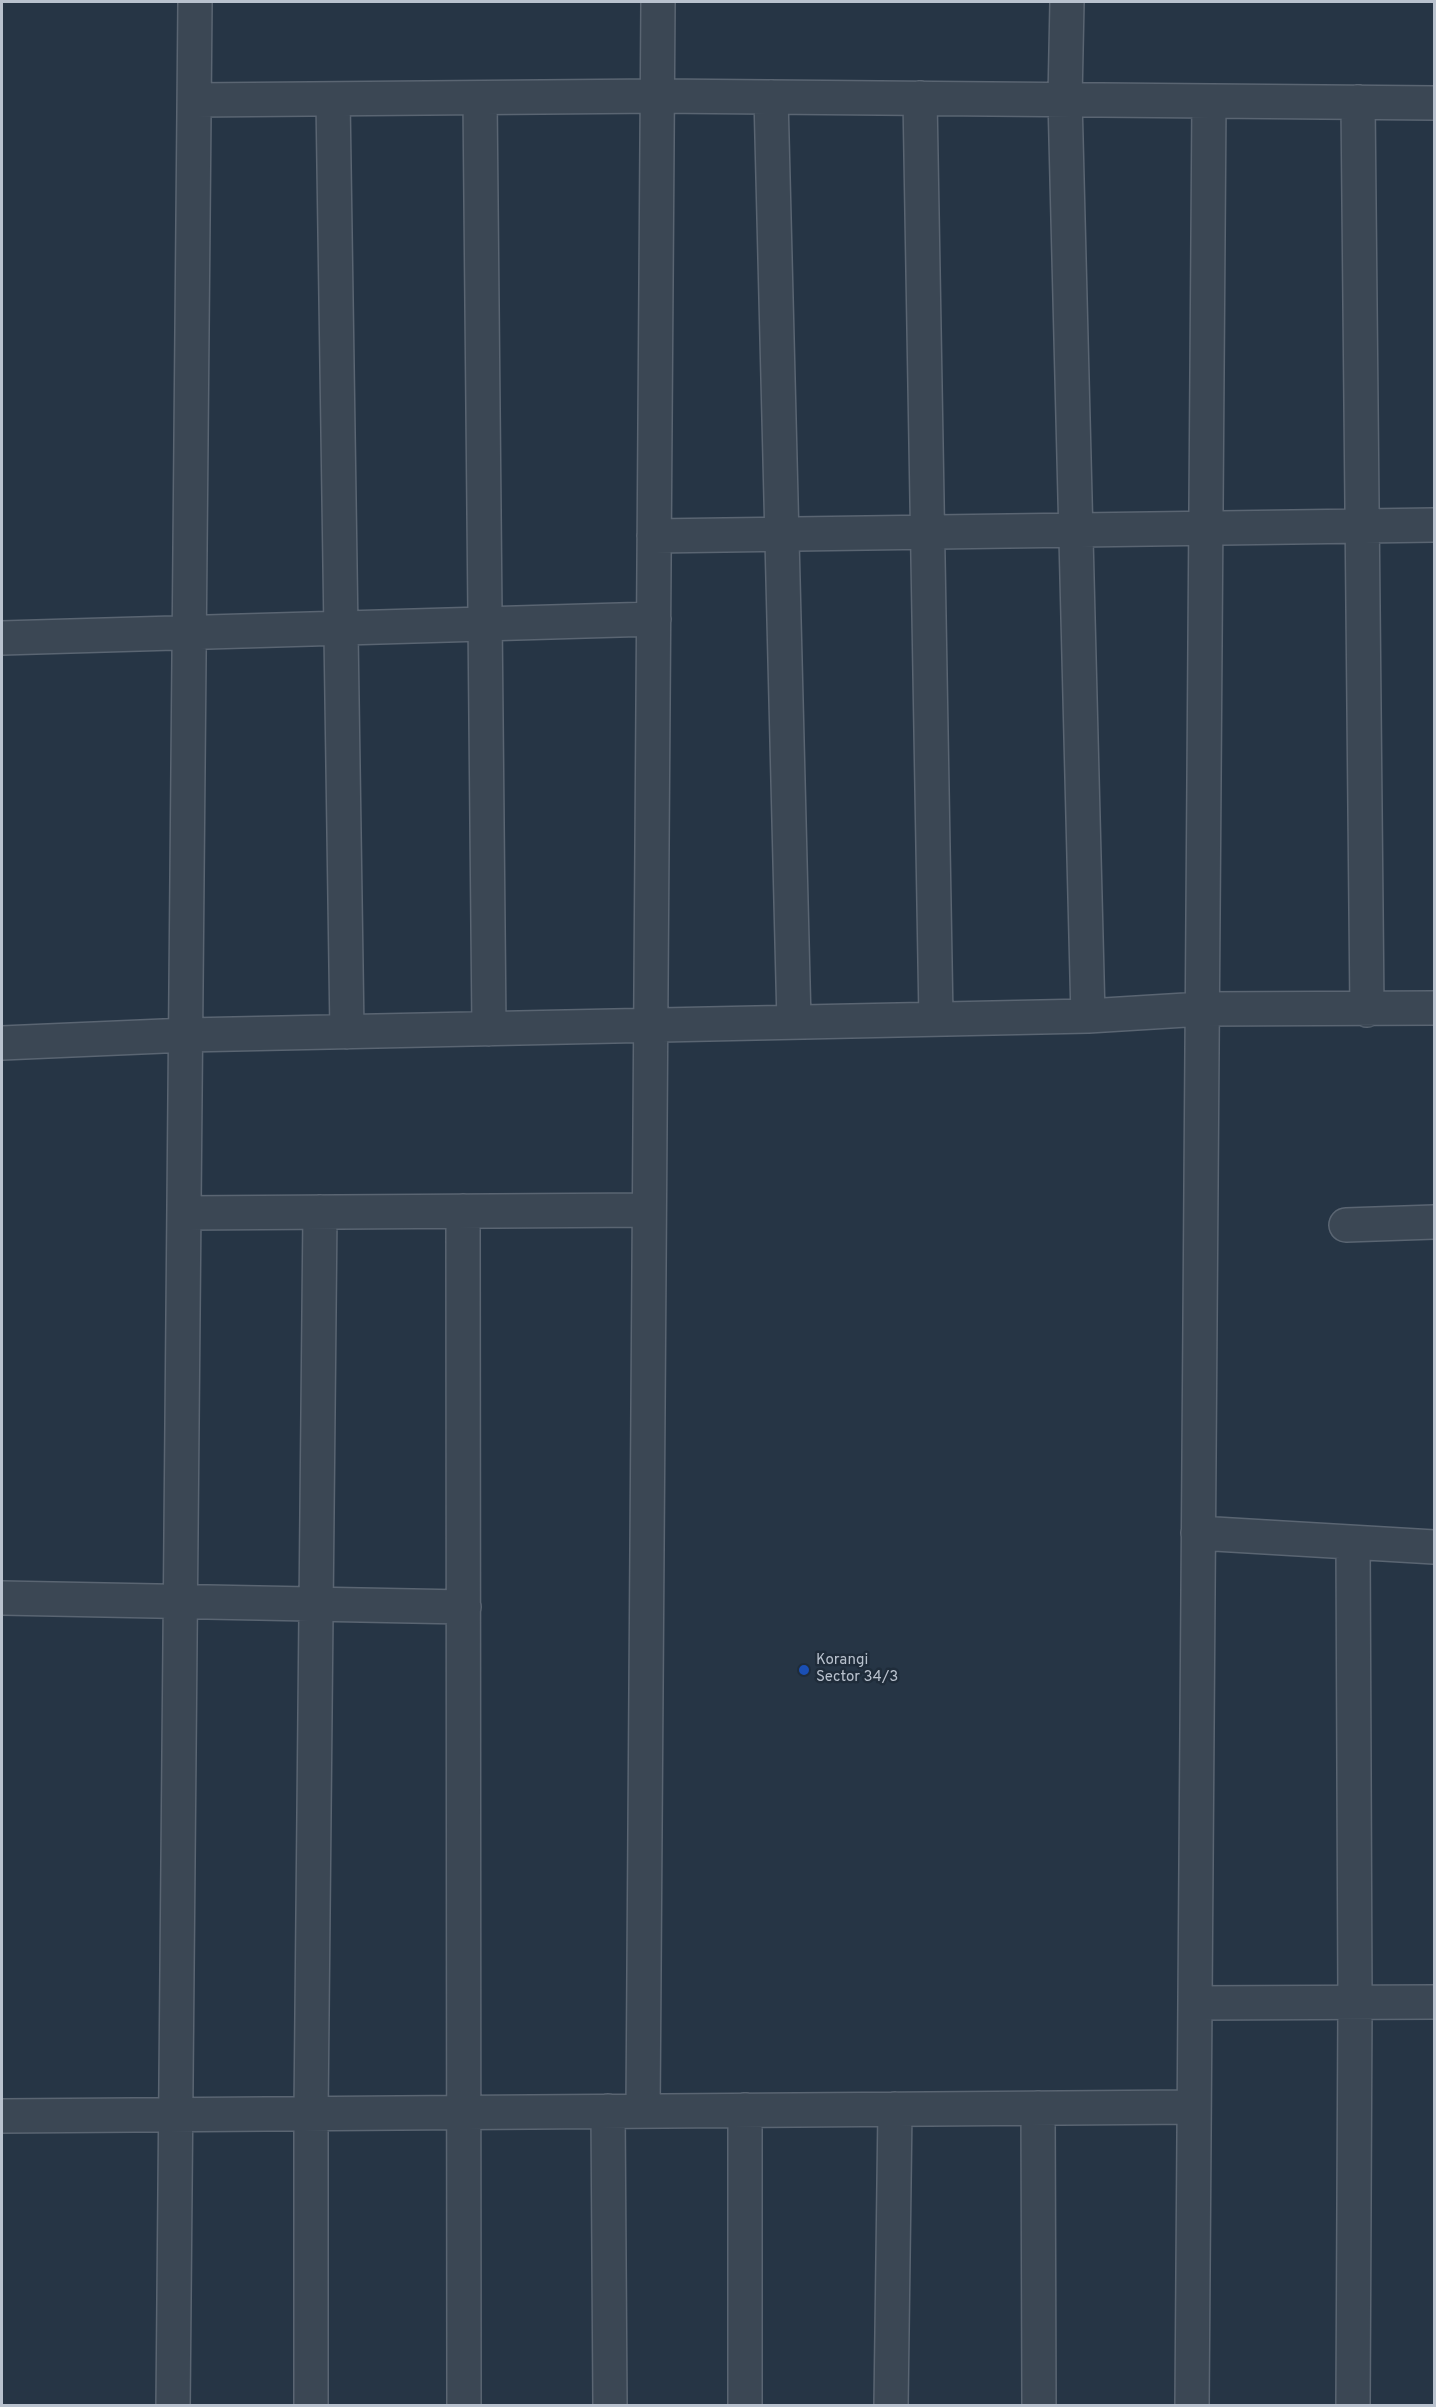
<!DOCTYPE html>
<html>
<head>
<meta charset="utf-8">
<style>
  body { margin:0 }
  #map { position:relative; width:1436px; height:2407px; overflow:hidden; background:#263545; font-family:Overpass,sans-serif }
  canvas { display:block }
  .frame { position:absolute; inset:0; border:3px solid #b9c2ce; pointer-events:none }
</style>
</head>
<body>
<div id="map">
<canvas width="1436" height="2407"></canvas>
<div class="frame"></div>
</div>
<script>
const c = document.querySelector('canvas').getContext('2d');
c.lineJoin = 'round';
function trace(path, color, width, dash) { c.strokeStyle = color; c.lineWidth = width; c.lineCap = dash ? 'butt' : 'round'; c.setLineDash(dash || []); c.stroke(path); }
function label(font, color, halo, rows, align = 'center') {
  c.font = font + ' Overpass,sans-serif'; c.lineWidth = 5; c.setLineDash([]); c.textBaseline = 'middle'; c.strokeStyle = halo; c.fillStyle = color; for (const [text, x, y, turn = 0] of rows) {
    c.save(); c.translate(x, y); c.rotate((+turn || 0) * Math.PI / 180); c.textAlign = isNaN(turn) ? turn : align; if (halo) c.strokeText(text, 0, 0); c.fillText(text, 0, 0); c.restore();
  }
}
const minor = new Path2D(`
  M1067 2 1065 99 1088 1016
  M771 97 794 1022
  M480 98 489 1029
  M920 98 936 1019
  M333 99 347 1032
  M195 100 658 96 1434 103
  M1358 102 1367 1010
  M654 536 1434 525
  M2 638 654 619
  M2 1043 187 1035 1088 1016 1202 1009 1434 1008
  M463 1211 464 2406
  M185 1213 649 1210
  M1346 1225 1434 1222
  M1198 1533 1434 1547
  M2 1598 464 1607
  M1195 2003 1434 2002
  M1038 2108 1039 2406
  M745 2110V2406
  M608 2111 610 2406
  M643 2111 658 2
  M2 2116 1194 2107
  M173 2406 195 2
  M311 2406V2113L320 1212
  M891 2406 895 2109
  M1192 2406 1209 101
  M1353 2406 1355 2002 1353 1543`);
trace(minor, '#5a6572', 36);
trace(minor, '#3b4754', 33);
for (const [x, y, r, color] of [
  [804,1670,6,"#1a4fb4"]
]) { const dot = new Path2D(); dot.arc(x, y, r, 0, 2 * Math.PI); c.fillStyle = color; c.fill(dot); trace(dot, '#1f2c3a', 2); }
label('15px', '#b9c2ce', '#1f2c3a', [
  ["Korangi",816,1661],
  ["Sector 34/3",816,1678]
], 'left');
</script>
</body>
</html>
